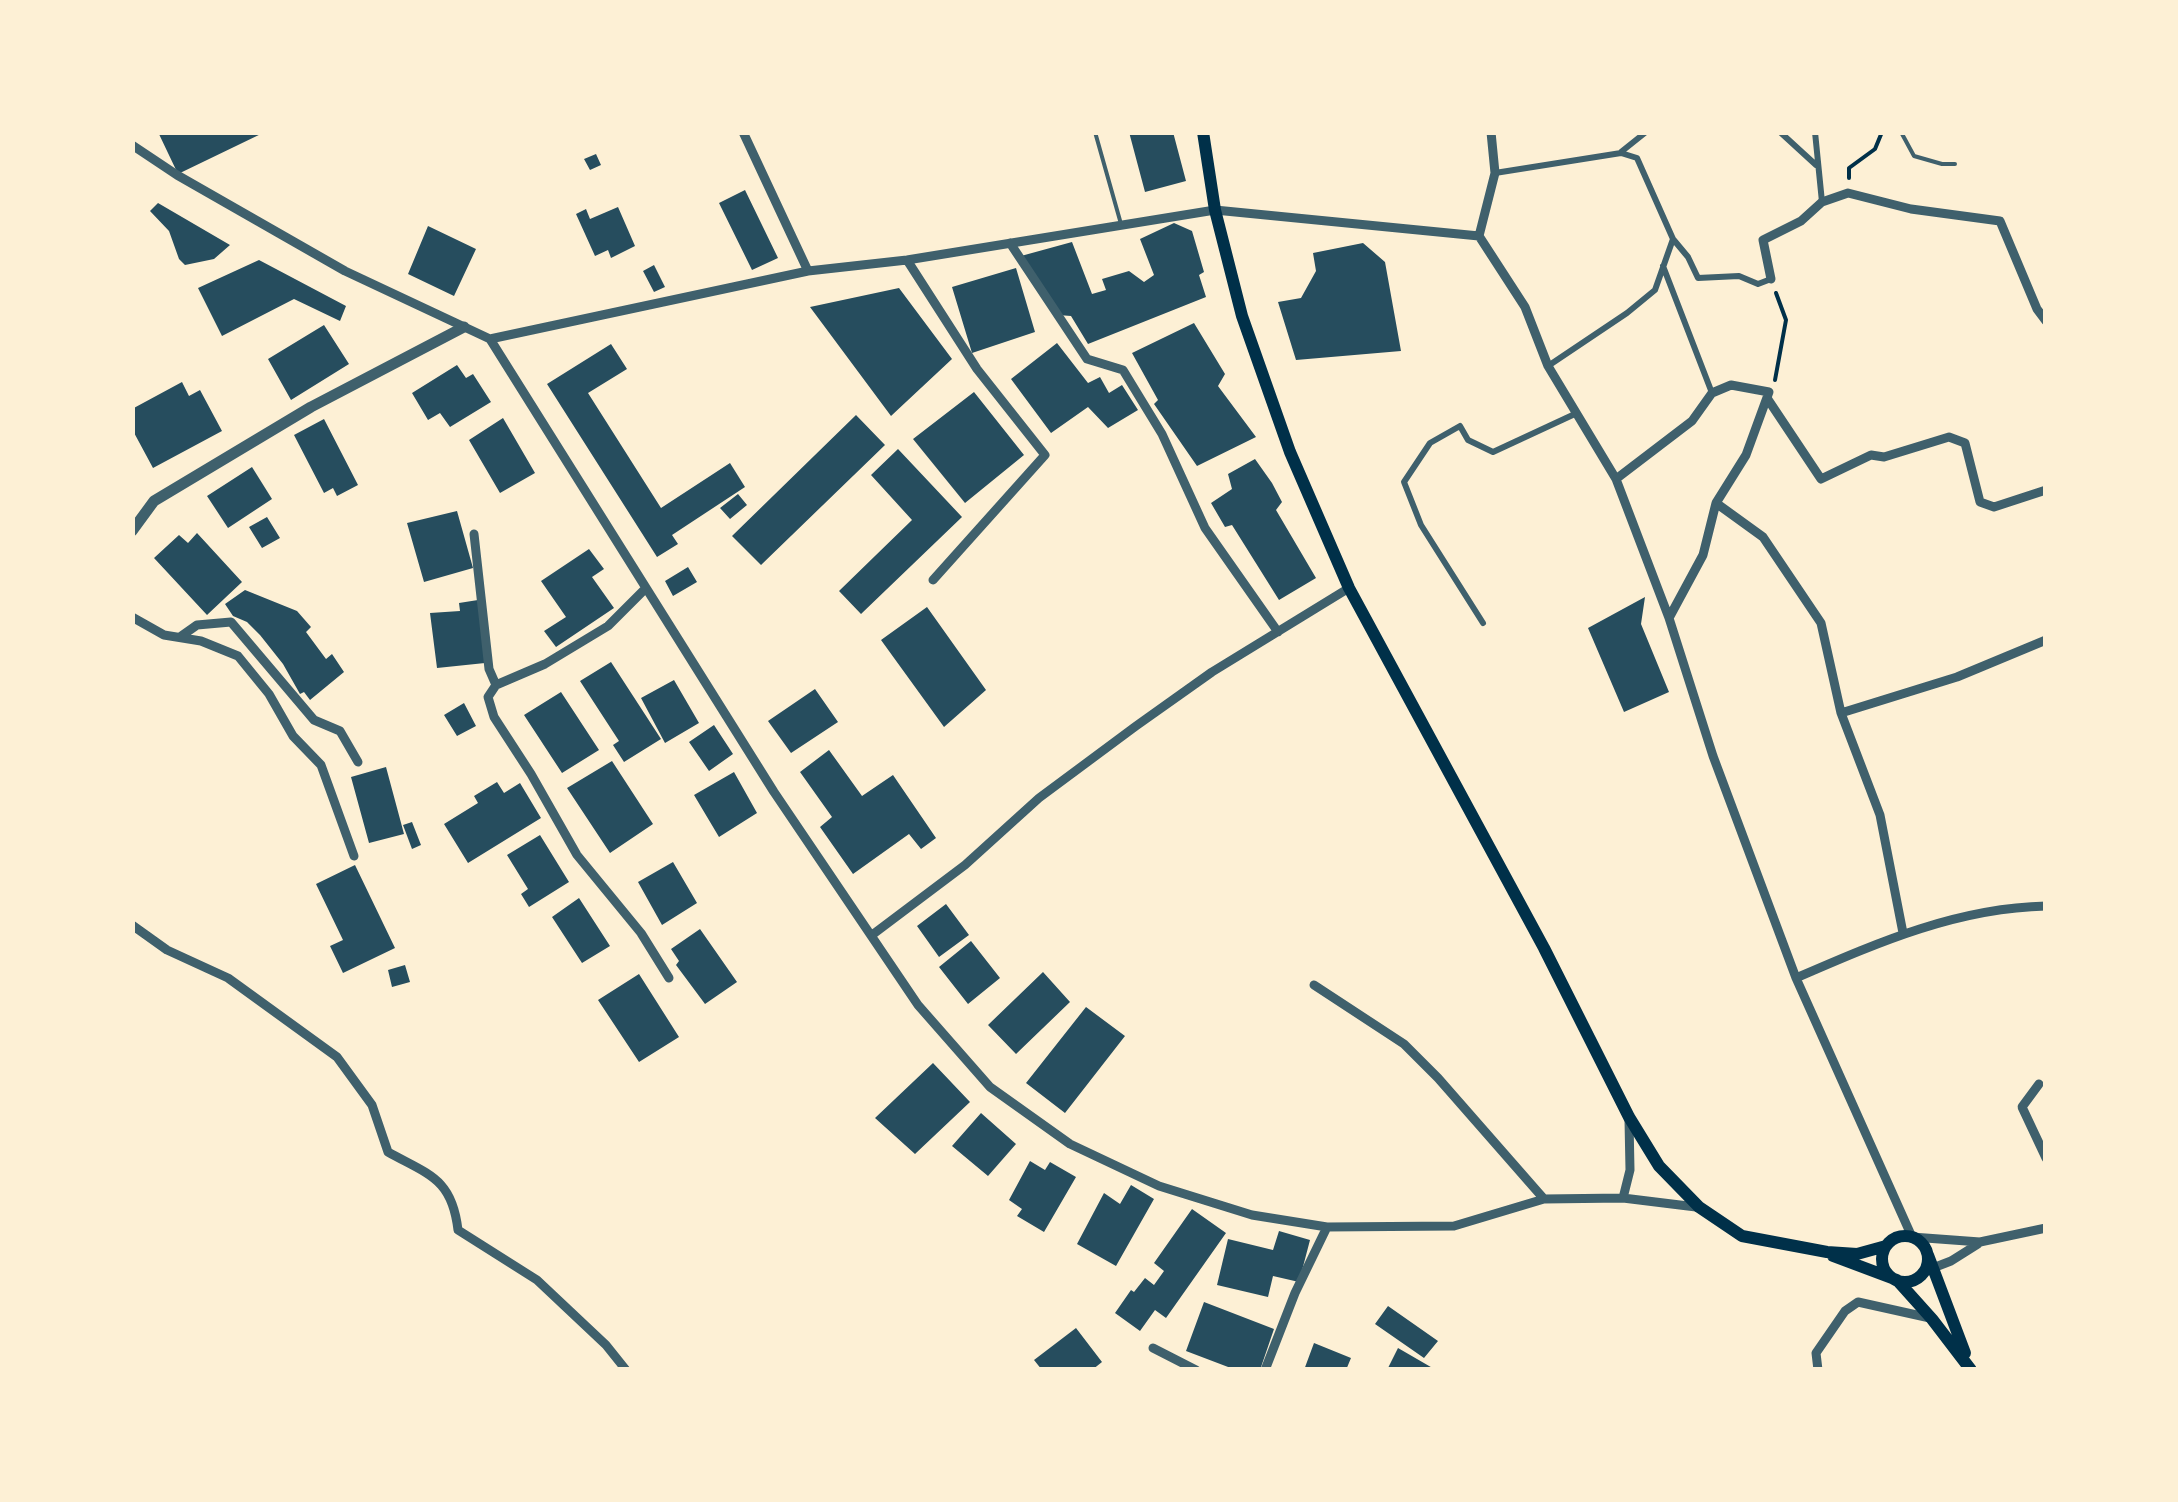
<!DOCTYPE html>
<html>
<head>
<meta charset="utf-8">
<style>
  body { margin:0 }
  #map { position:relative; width:2178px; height:1502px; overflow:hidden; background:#fdf0d5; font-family:Inter,sans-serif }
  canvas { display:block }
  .frame { position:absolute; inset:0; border:135px solid #fdf0d5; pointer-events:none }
</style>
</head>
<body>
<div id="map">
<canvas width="2178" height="1502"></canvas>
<div class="frame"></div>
</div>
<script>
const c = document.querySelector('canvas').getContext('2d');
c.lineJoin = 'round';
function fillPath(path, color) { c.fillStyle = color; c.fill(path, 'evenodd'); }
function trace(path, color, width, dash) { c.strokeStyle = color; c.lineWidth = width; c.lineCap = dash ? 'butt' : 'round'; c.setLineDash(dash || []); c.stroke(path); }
fillPath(new Path2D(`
  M158 132H265L178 174Z
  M1129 132H1173L1186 181 1145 192Z
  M596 154 601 165 590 170 584 159Z
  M745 190 778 258 752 270 719 203Z
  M158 203 230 245 214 259 185 265 179 259 169 231 150 211Z
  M618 207 635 246 611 258 608 250 595 256 576 214 586 209 590 219Z
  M1174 223 1192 231 1204 272 1199 275 1206 297 1088 344 1071 316 1058 315 1021 256 1072 242 1092 294 1106 290 1102 279 1129 271 1144 282 1154 275 1140 239Z
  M428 226 476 249 454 296 408 274Z
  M1363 243 1385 262 1401 351 1296 360 1278 302 1301 298 1316 271 1313 253Z
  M259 260 346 306 340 321 294 299 222 336 198 288Z
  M654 265 665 287 654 292 643 271Z
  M1016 268 1035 332 972 353 952 287Z
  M899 288 952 359 891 416 810 307Z
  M1194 323 1225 374 1218 386 1256 437 1197 466 1154 404 1158 400 1132 353Z
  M324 325 349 364 291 400 268 359Z
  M1057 343 1088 383 1100 377 1109 393 1122 385 1138 410 1108 428 1088 407 1051 433 1011 379Z
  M611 344 627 369 588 393 661 508 730 463 745 487 672 535 678 544 657 557 547 384Z
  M457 365 466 378 473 374 491 402 450 427 440 413 428 420 412 393Z
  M182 382 189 396 200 390 222 431 153 468 132 429V409Z
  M974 392 1024 455 965 503 913 439Z
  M856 415 885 445 761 565 732 536Z
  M503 418 535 473 500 493 469 440Z
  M324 419 358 485 337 496 333 488 324 493 294 435Z
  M898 449 962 517 861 614 839 591 912 520 871 475Z
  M1255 459 1272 483 1282 502 1276 510 1316 578 1279 600 1232 525 1225 527 1211 503 1232 489 1228 474Z
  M252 467 272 499 228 528 207 496Z
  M738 494 747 505 730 519 720 508Z
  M457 511 473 568 424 582 407 523Z
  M267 517 280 538 262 548 249 527Z
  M197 533 242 582 207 615 154 558 179 535 188 543Z
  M589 549 604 569 592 577 614 608 556 647 544 631 566 617 541 581Z
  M688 567 697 582 673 596 665 581Z
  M245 590 297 611 311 627 306 632 326 659 332 654 344 672 310 700 304 692 300 694 283 664 260 635 247 622 233 616 225 604Z
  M1645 597 1641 624 1669 692 1624 712 1588 628Z
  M478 600 485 663 437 668 430 613 460 611 459 603Z
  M927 607 986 690 944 727 881 640Z
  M611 662 661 739 624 762 613 745 619 741 580 681Z
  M674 680 699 723 665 743 641 698Z
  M815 689 838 722 791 753 768 721Z
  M561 692 599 750 562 773 524 715Z
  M464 703 476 726 457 736 444 715Z
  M714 725 733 754 709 771 689 742Z
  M829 750 862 796 893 775 936 838 921 849 909 834 853 874 820 827 832 817 800 772Z
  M612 761 653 824 610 853 567 788Z
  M386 767 404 834 369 843 351 777Z
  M734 772 757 813 719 837 694 795Z
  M497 782 504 793 520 783 541 818 468 863 444 824 478 803 474 796Z
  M412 822 421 845 412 849 403 825Z
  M540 835 569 882 529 907 521 894 528 889 507 855Z
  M673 862 697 903 662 925 638 882Z
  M355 865 395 948 343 973 330 946 343 940 316 884Z
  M579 898 610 946 582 963 552 917Z
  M946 904 969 935 939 957 917 926Z
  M700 929 737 982 705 1004 676 965 679 961 671 949Z
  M971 941 1000 978 968 1004 939 967Z
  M405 965 410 982 392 987 388 970Z
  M1043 972 1070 1002 1016 1054 988 1025Z
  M639 974 679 1037 639 1062 598 1000Z
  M1086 1007 1125 1036 1065 1113 1026 1083Z
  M933 1063 970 1102 915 1154 875 1118Z
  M981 1113 1016 1144 988 1176 952 1146Z
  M1030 1161 1045 1170 1050 1162 1076 1177 1044 1232 1017 1216 1022 1209 1009 1200Z
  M1131 1185 1154 1199 1116 1266 1077 1244 1104 1193 1120 1204Z
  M1192 1209 1226 1233 1166 1318 1155 1310 1140 1331 1115 1313 1131 1290 1134 1292 1145 1278 1154 1285 1164 1271 1154 1263Z
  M1279 1231 1310 1240 1299 1282 1273 1276 1268 1297 1217 1285 1228 1239 1273 1250Z
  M1204 1302 1274 1329 1260 1370H1236L1186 1351Z
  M1388 1306 1438 1341 1424 1358 1375 1324Z
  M1076 1328 1102 1362 1092 1370H1042L1034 1360Z
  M1314 1343 1351 1358 1346 1370H1304Z
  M1398 1348 1436 1370H1387Z`), '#264d5e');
trace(new Path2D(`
  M1849 178V168L1875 149 1882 132
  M1775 380 1786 320 1776 293`), '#003049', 4);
trace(new Path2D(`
  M1095 132 1121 224
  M1901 132 1914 156 1942 164H1955`), '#3f606c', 4);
trace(new Path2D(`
  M1780 132 1816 165
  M1815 132 1822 202
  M1621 152 1646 132
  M1495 173 1621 153 1637 158 1673 239 1688 257 1698 278 1739 276 1758 284 1771 279
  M1663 266 1712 393
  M1548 366 1627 313 1655 290 1673 239
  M1483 623 1421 525 1404 482 1430 443 1460 426 1468 440 1493 452 1577 413`), '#3f606c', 6);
trace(new Path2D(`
  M743 132 808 271
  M132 145 177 175 345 271 490 339 774 792 918 1005 990 1087 1070 1144 1159 1186 1252 1215 1327 1227 1454 1226 1544 1199 1623 1198 1696 1207
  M1479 236 1525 307 1548 366 1616 479 1669 618 1713 756 1796 978 1912 1237 1980 1242 2046 1228
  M1479 236 1495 173 1491 132
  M1010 243 1087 359 1123 370 1162 434 1205 528 1278 632
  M907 260 977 369 1045 455 933 580
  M1771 279 1763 240 1801 221 1822 202 1848 193 1911 209 2000 221 2037 309 2046 321
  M490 339 808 271 907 260 1215 210 1479 236
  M1767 398 1821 479 1871 455 1884 457 1949 437 1965 443 1980 502 1994 507 2046 490
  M1616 479 1692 421 1712 393 1731 385 1769 392 1746 455 1716 503
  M474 534 489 669 496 685
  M644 590 608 626 545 664 496 685 488 697 494 717 531 774 577 855 641 933 669 978
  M132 617 164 635 201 641 238 656 269 694 293 736 321 765 354 856
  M1669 618 1703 555 1716 503 1763 537 1821 623 1841 713
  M180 637 197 625 231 622 314 720 340 731 358 762
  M132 925 167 950 228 978 337 1057 372 1105 388 1152C429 1175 452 1178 458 1230L537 1280 606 1345 626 1370
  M1903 933 1880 815 1841 713 1957 677 2046 640
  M872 935 965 865 1039 798 1136 726 1212 672 1349 588
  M1796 978C1877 943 1956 908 2046 906
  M1314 985 1404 1044 1438 1078 1544 1199
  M2039 1084 2022 1107 2046 1158
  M1623 1198 1630 1170 1629 1120
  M1925 1271 1951 1261 1978 1244
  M1153 1348 1196 1370
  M1265 1370 1295 1293 1327 1227
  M1818 1370 1816 1353 1845 1311 1858 1302 1930 1318`), '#3f606c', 9);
trace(new Path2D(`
  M132 531 154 501 311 407 464 327`), '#3f606c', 11);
trace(new Path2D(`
  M1203 132 1215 210 1242 316 1290 452 1349 588 1544 948 1629 1117 1659 1166 1699 1207 1742 1236 1827 1252 1857 1254 1886 1246
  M1882 1259a23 23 0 1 1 46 0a23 23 0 1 1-46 0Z
  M1928 1255 1965 1353
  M1833 1256 1897 1280 1932 1319 1971 1370`), '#003049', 12);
</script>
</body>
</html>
